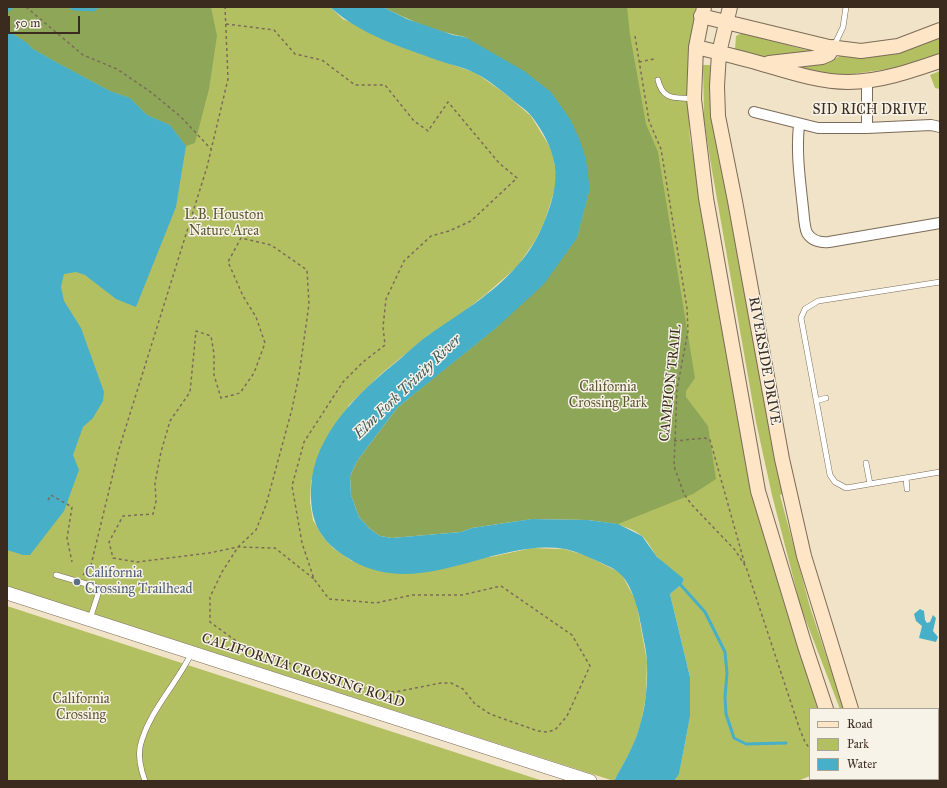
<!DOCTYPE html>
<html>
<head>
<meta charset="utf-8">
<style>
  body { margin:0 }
  #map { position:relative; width:947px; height:788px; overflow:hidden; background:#f1e3c7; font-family:"IM FELL Great Primer",serif }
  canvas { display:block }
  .frame { position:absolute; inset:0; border:8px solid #3b2a1e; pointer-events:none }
  .legend { position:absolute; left:809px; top:708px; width:130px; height:72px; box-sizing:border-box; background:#f7f3e8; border:1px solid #aca397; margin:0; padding:5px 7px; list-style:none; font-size:12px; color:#3b2a1e }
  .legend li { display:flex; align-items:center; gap:8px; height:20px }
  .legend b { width:20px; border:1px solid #aca397 }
  .scale { position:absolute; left:8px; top:16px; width:72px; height:18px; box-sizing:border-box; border:2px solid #3b2a1e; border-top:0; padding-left:5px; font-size:12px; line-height:14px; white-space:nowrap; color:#3b2a1e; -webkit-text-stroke:3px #f7f3e8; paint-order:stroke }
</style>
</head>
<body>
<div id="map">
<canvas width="947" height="788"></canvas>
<div class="frame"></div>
<ul class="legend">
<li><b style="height:5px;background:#fde5c5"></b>Road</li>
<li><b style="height:11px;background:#b3c062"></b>Park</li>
<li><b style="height:11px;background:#48afc8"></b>Water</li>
</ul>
<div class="scale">50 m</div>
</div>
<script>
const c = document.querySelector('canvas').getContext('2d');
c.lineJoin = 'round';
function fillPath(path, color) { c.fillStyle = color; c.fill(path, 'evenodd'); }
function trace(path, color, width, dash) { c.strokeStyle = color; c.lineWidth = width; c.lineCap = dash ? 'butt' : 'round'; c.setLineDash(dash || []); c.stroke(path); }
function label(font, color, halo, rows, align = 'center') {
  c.font = font + ' "IM FELL Great Primer",serif'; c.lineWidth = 3; c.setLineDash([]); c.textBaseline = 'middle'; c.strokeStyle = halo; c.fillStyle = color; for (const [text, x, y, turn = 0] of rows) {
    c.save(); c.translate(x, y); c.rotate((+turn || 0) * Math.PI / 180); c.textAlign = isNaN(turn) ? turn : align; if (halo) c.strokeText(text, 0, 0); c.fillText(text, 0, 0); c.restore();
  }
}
fillPath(new Path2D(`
  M7 7H330L343 19 417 52 476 73 503 92 531 116 553 152 557 183 544 223 535 241 517 267 485 295 448 324 430 334 381 374 349 405 311 481 310 502 313 520 323 537 333 548 352 561 490 557 532 548 564 549 585 555 621 573 636 601 647 661 646 695 641 724 632 748 614 781 7 586Z
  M383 7H696C687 51 687 94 690 139L765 531 782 597 819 709H810V776L798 781H674L679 773 690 717V677L670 594 682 584 684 579C675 573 666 566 658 558 652 551 649 542 642 536 621 517 547 515 520 521L357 461 589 183 466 37C437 32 409 20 383 7Z
  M742 33 814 52V55L759 57 735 50 736 36Z
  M940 37V54L895 68 839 76 814 73 791 65 830 62 840 56 850 57Z
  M703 65H710L712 119 720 152 783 494 780 495 810 607 844 709H840L801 608 772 495 756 422 710 159 704 119Z
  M940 71V89L935 88 930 75Z
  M7 606 543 781H7Z`), '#b3c062');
fillPath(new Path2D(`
  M7 7H211L217 36 209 89 195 143 186 146 170 125 147 115 130 98 110 91 56 62 33 49 27 43 7 30Z
  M383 7H627L630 35 646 124 658 152 695 378 686 391V397L708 426 716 479 693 494 618 524 588 520 532 519 472 528 461 532 392 538 380 536 370 529 359 517 351 495 350 476 357 461 397 408 496 328 577 238 589 192V183L466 37C437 32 409 20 383 7Z`), '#8ea658');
fillPath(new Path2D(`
  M330 7H383L407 19 453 35 465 37 524 71 551 92 570 119 579 138 586 159 589 183V192L577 238 544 284 496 328 397 408 357 461 350 476 351 495 359 517 370 529 380 536 392 538 461 532 472 528 532 519 588 520 618 524 642 536 657 557 684 579 682 584 670 594 690 677V717L679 774 674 781H614C620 769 627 758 632 747 644 722 648 691 647 664 647 651 643 638 641 625 638 609 632 583 618 572 612 567 603 564 595 560 586 556 575 551 565 549 491 537 417 606 343 555 318 538 310 519 311 489 313 434 360 391 400 359 410 350 420 341 430 334 459 314 494 293 517 266 532 250 542 230 549 209 562 173 555 149 533 118 528 111 520 106 514 101 502 91 490 81 477 74 466 68 452 65 440 61 401 47 361 35 330 7Z
  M7 30 27 43 33 49 56 62 110 91 130 98 147 115 170 125 186 146 176 207 136 307 116 299 85 275 76 272 64 274 61 287 64 301 81 328 104 392 103 401 93 418 83 427 73 455 79 470 64 511 30 555H23L7 550Z
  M920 609 924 611 925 620 927 623 930 622 933 615 936 618 933 631 938 637 936 642 919 638 922 626 916 621 914 614Z`), '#48afc8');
trace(new Path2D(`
  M70 7 74 9 94 10 97 7
  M7 11 12 7
  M679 583 705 612 725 652 727 673 725 697 726 714 734 738 746 744 786 743`), '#48afc8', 3);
const service = new Path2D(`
  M834 46 843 27 846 7
  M658 80C663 101 675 97 693 99
  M940 282 818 301 805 309 801 318 830 475 835 482 846 488 940 472
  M816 401 826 398
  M866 463 870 484
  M906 478 907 489
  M56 575 100 588 90 619
  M145 781C141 770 138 759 140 747 148 712 177 684 192 652`);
const minor = new Path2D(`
  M867 80V128
  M754 112 818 128H867L931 125 940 127
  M799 125C796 153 800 180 803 208 804 216 804 226 807 233 812 241 821 243 829 242L940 223`);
const tertiary = new Path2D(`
  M7 593 590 781
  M938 728 940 727
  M938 747 940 746
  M825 781 830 779`);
const secondary = new Path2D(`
  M704 7 696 47 694 99 706 198 758 491 805 646 826 709
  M730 7 719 53 717 86 718 116 735 201 782 459 804 556 851 709
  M701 16 829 47 861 51 898 46 940 30
  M696 47C717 52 738 57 759 63 787 71 818 82 848 82 879 82 911 71 940 61
  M769 63 822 57 829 54 833 47
  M853 779V781
  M877 779 878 781`);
trace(service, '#7b6b59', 6);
trace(minor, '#7b6b59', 12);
trace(tertiary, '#7b6b59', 14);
trace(secondary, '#7b6b59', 16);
trace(new Path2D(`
  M26 7 83 55 117 69 152 93 181 117 211 149
  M226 24 274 30 295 54 322 60 355 85H385L414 121 428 131 448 102 499 163 517 178 471 221 449 231 431 236 404 261 386 299 383 327 385 345 363 362 343 382 304 442 292 486 302 543 314 579 329 599 376 603 412 595H462L501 586 572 635 590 666 567 716 555 730 547 732 538 731 490 714 475 704 463 689 451 683H441L395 692 360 688 246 648 210 622V597L222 572 238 547 256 530 266 505 292 409 299 375 309 304 307 270 271 245 241 238 228 262 243 296 256 317 265 343 254 373 240 393 221 398 214 375V354L211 336 196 331 190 392 170 421 161 452 155 483 156 501 153 514 123 516 109 542 113 558 137 562 209 553 238 547 275 548 314 579
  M635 36 649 121 661 149 687 308 688 331 677 389 674 466 684 494 692 505 735 550 746 567 800 730 805 742 810 749
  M639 62 654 59
  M674 441 705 438 710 440 745 565
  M48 500 51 495 72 507 67 538 72 562
  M83 575 91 565 119 449 207 167 228 79 225 7
  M938 715 940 714`), '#7b6b59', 1.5, [3, 3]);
trace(service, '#fff', 5);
trace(minor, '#fff', 10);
trace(tertiary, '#fff', 13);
trace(secondary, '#fde5c5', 14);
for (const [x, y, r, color] of [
  [77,582,4,"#5c6f8a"]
]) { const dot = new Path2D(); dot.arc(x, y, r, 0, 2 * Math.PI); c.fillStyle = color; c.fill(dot); trace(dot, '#f7f3e8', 1.5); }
label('14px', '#3b2a1e', '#f7f3e8', [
  ["SID RICH DRIVE",870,111],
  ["RIVERSIDE DRIVE",764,361,80],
  ["CAMPION TRAIL",671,383,-84],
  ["CALIFORNIA CROSSING ROAD",303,671,18]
]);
label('14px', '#5f5732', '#f7f3e8', [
  ["L.B. Houston",224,216],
  ["Nature Area",224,232],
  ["California",608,388],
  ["Crossing Park",608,404],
  ["California",81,700],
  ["Crossing",81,716]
]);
label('14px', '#4e5e75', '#f7f3e8', [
  ["California",85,574],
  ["Crossing Trailhead",85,590]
], 'left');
label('italic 15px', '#40595a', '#f7f3e8', [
  ["Elm Fork Trinity River",408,387,-44]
]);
</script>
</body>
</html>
